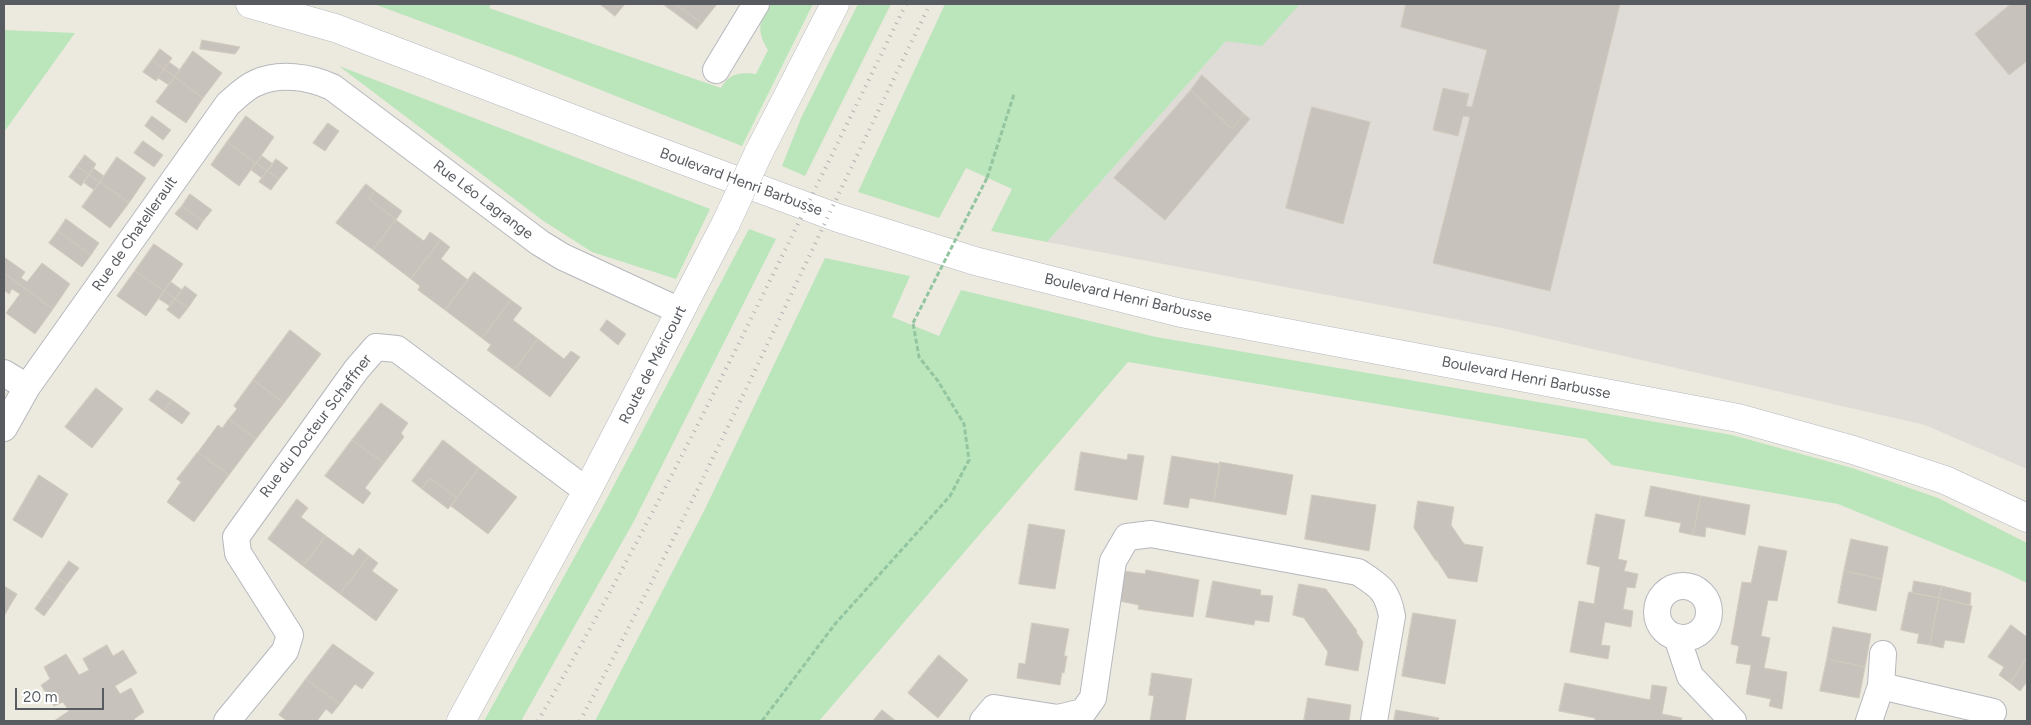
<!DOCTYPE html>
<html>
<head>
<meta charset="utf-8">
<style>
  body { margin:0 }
  #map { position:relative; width:2031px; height:725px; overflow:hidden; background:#ece9df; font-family:Figtree,sans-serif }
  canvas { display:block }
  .frame { position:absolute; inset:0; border:5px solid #585c61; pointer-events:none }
  .scale { position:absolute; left:15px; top:688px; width:89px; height:22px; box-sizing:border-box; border:2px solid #585c61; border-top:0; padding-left:6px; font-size:15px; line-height:18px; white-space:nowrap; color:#585c61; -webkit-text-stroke:4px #fff; paint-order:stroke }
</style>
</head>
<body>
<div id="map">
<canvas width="2031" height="725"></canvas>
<div class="frame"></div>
<div class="scale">20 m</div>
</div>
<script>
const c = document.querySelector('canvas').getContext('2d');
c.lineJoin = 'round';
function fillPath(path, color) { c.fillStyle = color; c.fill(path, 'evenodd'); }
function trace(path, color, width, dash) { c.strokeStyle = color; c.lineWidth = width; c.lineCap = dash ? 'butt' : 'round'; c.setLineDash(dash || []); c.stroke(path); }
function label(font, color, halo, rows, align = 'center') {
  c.font = font + ' Figtree,sans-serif'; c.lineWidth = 4; c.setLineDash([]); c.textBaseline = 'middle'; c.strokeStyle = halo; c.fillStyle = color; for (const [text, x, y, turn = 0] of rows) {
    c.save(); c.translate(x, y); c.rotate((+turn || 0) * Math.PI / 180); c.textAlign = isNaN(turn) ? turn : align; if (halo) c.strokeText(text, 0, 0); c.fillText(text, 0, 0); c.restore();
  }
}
fillPath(new Path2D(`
  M1259 4H2027V469L1925 425 1497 327 1047 242Z`), '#dfdcd7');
fillPath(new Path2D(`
  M374 4H491L489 8 721 88C730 73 739 72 756 74L768 50C756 30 759 22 771 4H813L742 146 520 58Z
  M858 4H891L805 176 782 166 801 118Z
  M945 4H1300L1262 46 1226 41 1047 242 991 231 1012 189 966 168 939 218 858 192Z
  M4 30 75 33 4 132Z
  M339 66 710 209 676 279 592 252 542 220Z
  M749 229 776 239 634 521 521 721H484L604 504Z
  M825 258 910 276 892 317 939 336 961 290 1156 337 1732 435 1852 468 1938 498 2027 543V583L2002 571 1838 504 1612 465 1586 439 1128 362 819 721H595L705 509Z`), '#bbe5ba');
const building = new Path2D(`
  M600 4H625L615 16Z
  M663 4H676L702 23 697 29Z
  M676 4H717L702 23Z
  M1406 4H1620L1550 291 1433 263 1470 117 1463 116 1458 136 1433 130 1443 88 1469 94 1466 106 1472 107 1487 50 1401 27Z
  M2011 4H2027V61L2009 75 1975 34Z
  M202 40 240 47 235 54 200 49Z
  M160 49 172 58 164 69 152 60Z
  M193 51 222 73 203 98 175 77Z
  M152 60 164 69 156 81 143 72Z
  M169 62 180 70 175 77 164 69Z
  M164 69 175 77 169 85 158 78Z
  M1202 75 1244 114 1232 129 1191 90Z
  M175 77 203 98 186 123 156 102Z
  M1191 90 1232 129 1244 114 1250 119 1165 220 1114 178Z
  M1312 107 1370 122 1343 224 1286 208Z
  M152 116 171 130 163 140 145 126Z
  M246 116 274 137 256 163 227 142Z
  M328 123 339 131 325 151 313 143Z
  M143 141 163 155 154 167 134 153Z
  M227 142 256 163 239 186 211 165Z
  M85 155 96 164 89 175 77 166Z
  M262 156 273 164 267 171 256 163Z
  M117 157 146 178 129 203 100 182Z
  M276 159 288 168 279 179 267 171Z
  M256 163 267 171 262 178 251 170Z
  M77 166 89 175 81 186 69 177Z
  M93 168 104 176 100 182 89 175Z
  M267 171 279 179 271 190 259 182Z
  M89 175 100 182 94 190 83 182Z
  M100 182 129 203 110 228 82 207Z
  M366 184 375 191 369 199 396 220 373 250 336 223Z
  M375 191 402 211 396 220 369 199Z
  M190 194 212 210 203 221 182 206Z
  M182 206 203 221 197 230 175 214Z
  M66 219 99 243 91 255 58 231Z
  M396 220 424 241 430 232 441 240 411 279 373 250Z
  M58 231 91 255 82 267 49 243Z
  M441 240 450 247 441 259 468 280 445 310 418 290 420 286 411 279Z
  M154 244 183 264 164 291 135 271Z
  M4 257 25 272 21 278 27 282 42 263 70 284 53 309 4 273Z
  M135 271 164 291 146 316 117 296Z
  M474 272 511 300 482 338 445 310Z
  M4 273 53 309 35 334 6 313 20 294 12 289 9 294 4 290Z
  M171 282 182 290 175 299 164 291Z
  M185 286 197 295 188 308 175 299Z
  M164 291 175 299 170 306 159 299Z
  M175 299 188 308 179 319 167 310Z
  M511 300 522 308 513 320 538 339 514 370 487 350 491 345 482 338Z
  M607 320 626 334 618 345 600 330Z
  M290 330 321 354 284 403 253 380Z
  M538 339 564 359 571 351 580 357 550 397 514 370Z
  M253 380 284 403 256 439 229 419 237 409 234 406Z
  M96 388 123 409 92 448 65 427Z
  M157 390 172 400 164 411 149 400Z
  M172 400 190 413 182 424 164 411Z
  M381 403 408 423 401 433 404 437 384 463 352 440Z
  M229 419 256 439 229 475 198 452 218 425 222 428Z
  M352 440 384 463 365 488 371 493 363 504 325 476Z
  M443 440 479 468 457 498 430 478 422 489 412 481Z
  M198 452 229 475 194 522 167 502 181 482 177 479Z
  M1081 452 1127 460 1128 454 1144 456 1137 500 1075 490Z
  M1172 456 1220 464 1214 502 1190 498 1188 508 1164 504Z
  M1220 462 1293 475 1286 515 1214 502Z
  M479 468 517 497 488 534 451 506Z
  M39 475 68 494 42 538 13 520Z
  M430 478 457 498 448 509 422 489Z
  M1651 486 1701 496 1693 535 1679 532 1681 523 1645 516Z
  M1312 495 1376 505 1369 551 1305 539Z
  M1701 496 1750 505 1745 535 1706 527 1705 537 1693 535Z
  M297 499 308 508 301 517 326 536 303 566 268 539Z
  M1418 501 1454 507 1451 525 1464 544 1483 547 1477 582 1448 578 1436 559V561L1414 528Z
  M1596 514 1625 520 1618 559 1627 561 1624 571 1638 574 1635 588 1627 587 1623 609 1633 611 1631 627 1605 622 1601 645 1610 646 1608 659 1570 652 1579 601 1594 604 1600 567 1587 564Z
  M1029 524 1065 530 1055 589 1019 584Z
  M326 536 353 556 359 548 369 556 340 594 303 566Z
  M1851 539 1888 547 1882 579 1844 571Z
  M1759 546 1787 551 1777 601 1768 600 1761 636 1770 638 1764 668 1787 672 1782 709 1769 706 1771 699 1746 694 1751 665 1736 663 1739 646 1731 644 1742 582 1751 583Z
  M369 556 378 563 372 571 398 590 376 621 340 594Z
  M69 561 79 568 67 584 57 578Z
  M1146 570 1199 580 1193 617 1138 609 1139 605 1119 601 1124 571 1145 574Z
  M1844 571 1882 579 1876 611 1838 603Z
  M57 578 67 584 55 601 45 595Z
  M1213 581 1261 590 1260 595 1273 596 1269 622 1255 620 1254 625 1206 617Z
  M1914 581 1942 586 1939 598 1912 593Z
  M1299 584 1326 589 1357 631 1356 632 1363 642 1358 671 1325 665 1328 652 1304 618 1293 615Z
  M4 586 17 594 4 616Z
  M1942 586 1971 593 1970 605 1939 598Z
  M1909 592 1939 598 1930 645 1917 643 1919 634 1901 630Z
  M45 595 55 601 44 616 35 609Z
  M1939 598 1972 606 1964 643 1945 640 1943 648 1930 645Z
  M1413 613 1456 620 1445 684 1402 676Z
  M1032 623 1069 629 1064 656H1067L1064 673 1062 672 1060 685 1017 678 1019 663 1025 664Z
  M2011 625 2027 637V658L2010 683 1999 675 2004 667 1988 657Z
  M1833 627 1871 634 1865 667 1827 659Z
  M333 644 374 673 362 689 355 684 340 704 306 679Z
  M107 645 113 656 123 650 137 673 115 686 120 694 131 688 144 712 134 719 135 721H54L69 711 63 702 54 706 41 685 50 679 44 667 66 654 79 675 89 670 83 659Z
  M939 655 968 680 938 718 908 693Z
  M2027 658V684L2026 683 2020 691 2010 683Z
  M1827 659 1865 667 1859 698 1820 691Z
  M1152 673 1192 679 1185 721H1150L1154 696 1149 695Z
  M306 679 340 704 332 714 326 709 317 721H287L279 715Z
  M1565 683 1650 700 1652 685 1667 687 1662 714 1682 718 1681 721H1595V718L1559 711Z
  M1308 698 1351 705 1349 721H1304Z
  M882 710 896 721H873Z
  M1396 710 1439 718 1438 721H1394Z`);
fillPath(building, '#c7c3bc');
trace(building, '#d1cabd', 1);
const street = new Path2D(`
  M716 70 756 4
  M4 373 27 387
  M4 428 27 387 228 104C236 97 246 87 256 83 279 72 310 77 332 87L540 243 563 257 680 311
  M1657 612a26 26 0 1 1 52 0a26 26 0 1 1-52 0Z
  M1677 637 1690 676 1733 721
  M1881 686 1993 712
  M227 721 285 651 290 635 238 553 236 537 356 370 376 347 397 349 587 491
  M983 721 994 708 1058 718 1083 712 1093 698 1113 561 1127 537 1151 534 1358 572C1379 586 1387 589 1392 616L1374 721
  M1869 721 1881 686 1883 654`);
const secondary = new Path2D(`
  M250 4 335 28 639 144 838 218 975 261 1181 313 1738 418 1853 450 1945 480 2027 518
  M758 154 835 4
  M461 721 587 491 726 223`);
trace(street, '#b5b8bd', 28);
trace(secondary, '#b5b9bf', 29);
trace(new Path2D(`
  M987 178 1014 94
  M762 721 835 624 950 496 969 460 964 424 938 381 919 357 913 323`), '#93c6a0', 3, [5, 2.5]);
trace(street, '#fff', 26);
trace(secondary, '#fff', 28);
trace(new Path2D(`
  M538 721C672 488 787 245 906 4
  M580 721C705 486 813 243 930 4`), '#b1b2b2', 4, [1, 6]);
const secondaryBridge = new Path2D(`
  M726 223 758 154`);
trace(secondaryBridge, '#b5b9bf', 29, []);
trace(new Path2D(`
  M913 323 987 178`), '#93c6a0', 3, [5, 2.5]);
trace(secondaryBridge, '#fff', 28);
label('15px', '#585c61', '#fff', [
  ["Boulevard Henri Barbusse",741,182,20],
  ["Rue Léo Lagrange",483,200,37],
  ["Rue de Chatellerault",135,234,-55],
  ["Boulevard Henri Barbusse",1128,298,13],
  ["Route de Méricourt",653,365,-63],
  ["Boulevard Henri Barbusse",1526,378,11],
  ["Rue du Docteur Schaffner",316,426,-53]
]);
</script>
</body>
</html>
